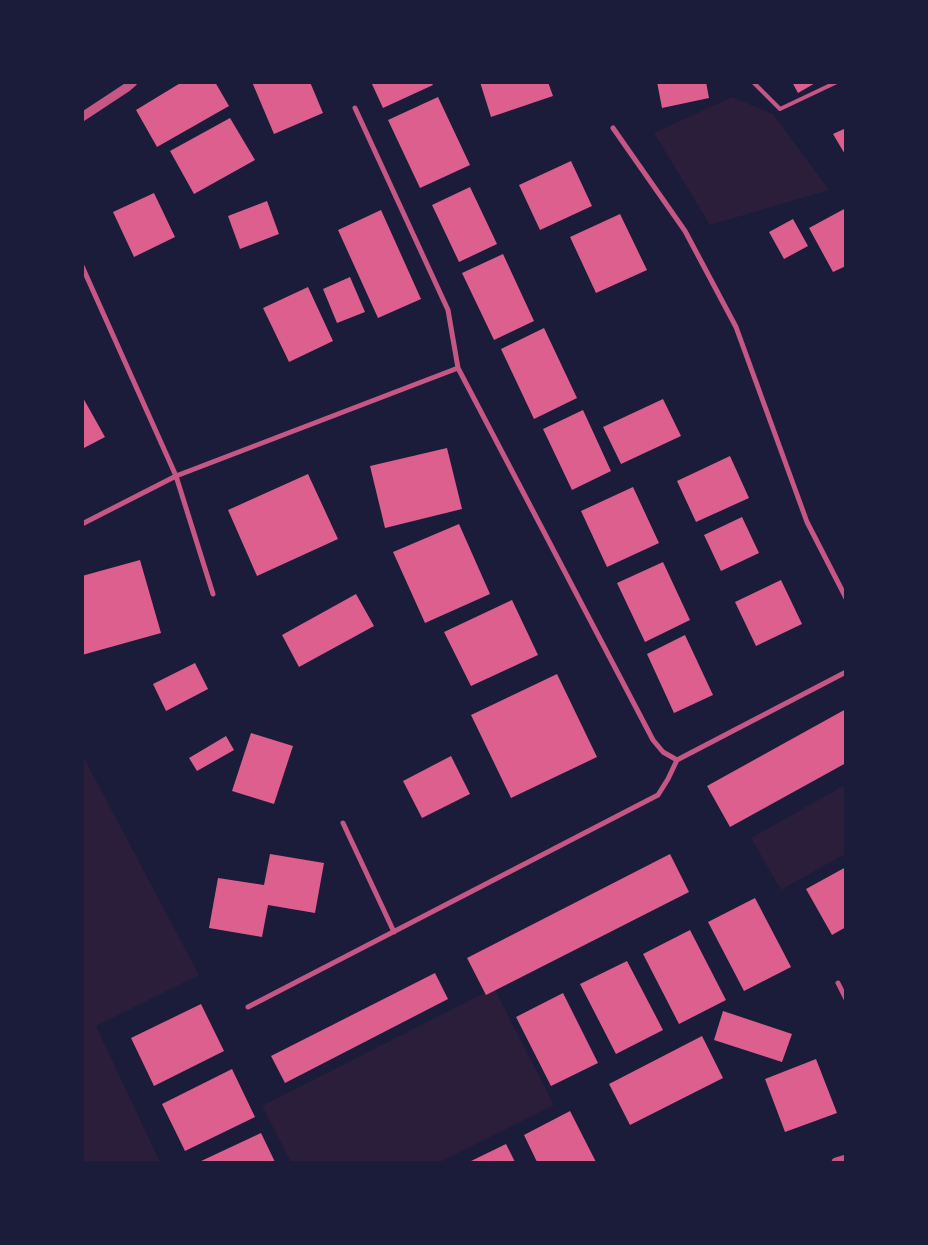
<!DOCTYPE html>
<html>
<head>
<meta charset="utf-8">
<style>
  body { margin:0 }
  #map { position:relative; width:928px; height:1245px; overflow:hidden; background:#1b1b3a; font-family:Poppins,sans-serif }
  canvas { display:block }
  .frame { position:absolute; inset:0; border:84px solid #1b1b3a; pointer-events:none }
</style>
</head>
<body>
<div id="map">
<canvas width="928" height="1245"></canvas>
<div class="frame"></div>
</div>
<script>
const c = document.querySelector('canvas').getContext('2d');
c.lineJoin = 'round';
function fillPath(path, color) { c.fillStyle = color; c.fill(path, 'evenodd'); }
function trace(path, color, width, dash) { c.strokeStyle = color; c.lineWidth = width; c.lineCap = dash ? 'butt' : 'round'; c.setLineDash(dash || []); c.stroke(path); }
fillPath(new Path2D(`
  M732 97 773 114 829 190 710 225 654 133Z
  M83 756 199 975 96 1026 160 1162H83Z
  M845 785V854L781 890 751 838Z
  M494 988 554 1105 440 1162H291L262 1106Z`), '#2a1e3b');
fillPath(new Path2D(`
  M182 82H215L229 106 157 147 136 110Z
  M252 82H310L323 113 274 134Z
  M371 82H431L433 85 383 108Z
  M480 82H548L553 96 491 117Z
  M657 82H706L709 98 662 108Z
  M792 82H817L798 93Z
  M438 97 470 165 420 188 388 120Z
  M230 118 255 160 194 194 170 151Z
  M846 128V156L833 134Z
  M571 161 592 206 540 230 519 185Z
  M470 187 497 244 459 262 432 205Z
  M154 193 175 237 134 257 113 212Z
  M267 201 279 234 240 249 228 216Z
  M846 208V266L833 272 809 228Z
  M381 210 421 299 378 318 338 230Z
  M620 214 647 270 596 293 570 237Z
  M793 219 808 246 784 259 769 232Z
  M503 254 534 321 494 340 462 273Z
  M350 277 365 312 337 323 323 289Z
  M308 287 333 341 289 362 263 308Z
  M544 328 577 398 534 419 501 349Z
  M82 396 105 437 82 449Z
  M663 399 681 436 621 464 603 427Z
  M583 410 611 471 572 490 543 429Z
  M447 448 462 509 385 528 370 466Z
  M730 456 749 498 696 522 677 481Z
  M308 474 338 539 257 576 228 510Z
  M633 487 659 543 607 567 581 511Z
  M742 517 759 553 721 571 704 535Z
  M459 524 490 594 425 623 393 552Z
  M140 560 161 633 82 655V576Z
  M663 562 690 620 645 642 617 583Z
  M781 580 802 624 756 646 735 602Z
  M356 594 374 626 299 667 282 635Z
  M512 600 538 655 471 686 444 632Z
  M685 635 713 695 674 713 647 654Z
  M195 663 208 689 166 711 153 684Z
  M557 674 597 757 511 798 471 715Z
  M846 709V763L730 827 707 786Z
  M251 733 293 746 274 804 232 791Z
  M226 736 234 750 197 771 189 758Z
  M451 756 470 794 422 818 403 781Z
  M270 854 324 863 315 913 268 905 262 937 209 928 218 878 264 885Z
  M670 854 689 892 486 995 467 958Z
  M846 867V927L832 935 806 889Z
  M755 898 791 967 744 991 708 922Z
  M690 930 726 1000 679 1024 643 954Z
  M627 961 663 1030 616 1054 580 984Z
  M435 973 448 999 285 1083 271 1056Z
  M563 993 598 1063 551 1086 516 1017Z
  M201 1004 224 1051 154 1086 131 1038Z
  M723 1011 792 1034 782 1062 714 1040Z
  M702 1036 723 1078 630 1125 609 1084Z
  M816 1059 837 1113 785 1132 765 1079Z
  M232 1069 255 1117 185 1151 162 1104Z
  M570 1111 596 1162H537L524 1135Z
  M261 1133 275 1162H199Z
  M506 1144 515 1162H469Z`), '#dd5f8e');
trace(new Path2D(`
  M753 82 780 109 837 82`), '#c65784', 4);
trace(new Path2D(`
  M355 108 448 310 458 368 653 740 663 752 677 760
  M613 128 685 231 736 327 807 522 846 598
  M82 266 176 476 213 594
  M82 524 176 476 458 368
  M343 823 394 932
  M838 983 846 999
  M248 1007 658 795 668 779 677 760 846 672`), '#c65784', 5);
trace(new Path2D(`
  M82 117 126 88 133 82
  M836 1162 846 1159`), '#c65784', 9);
</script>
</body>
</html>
